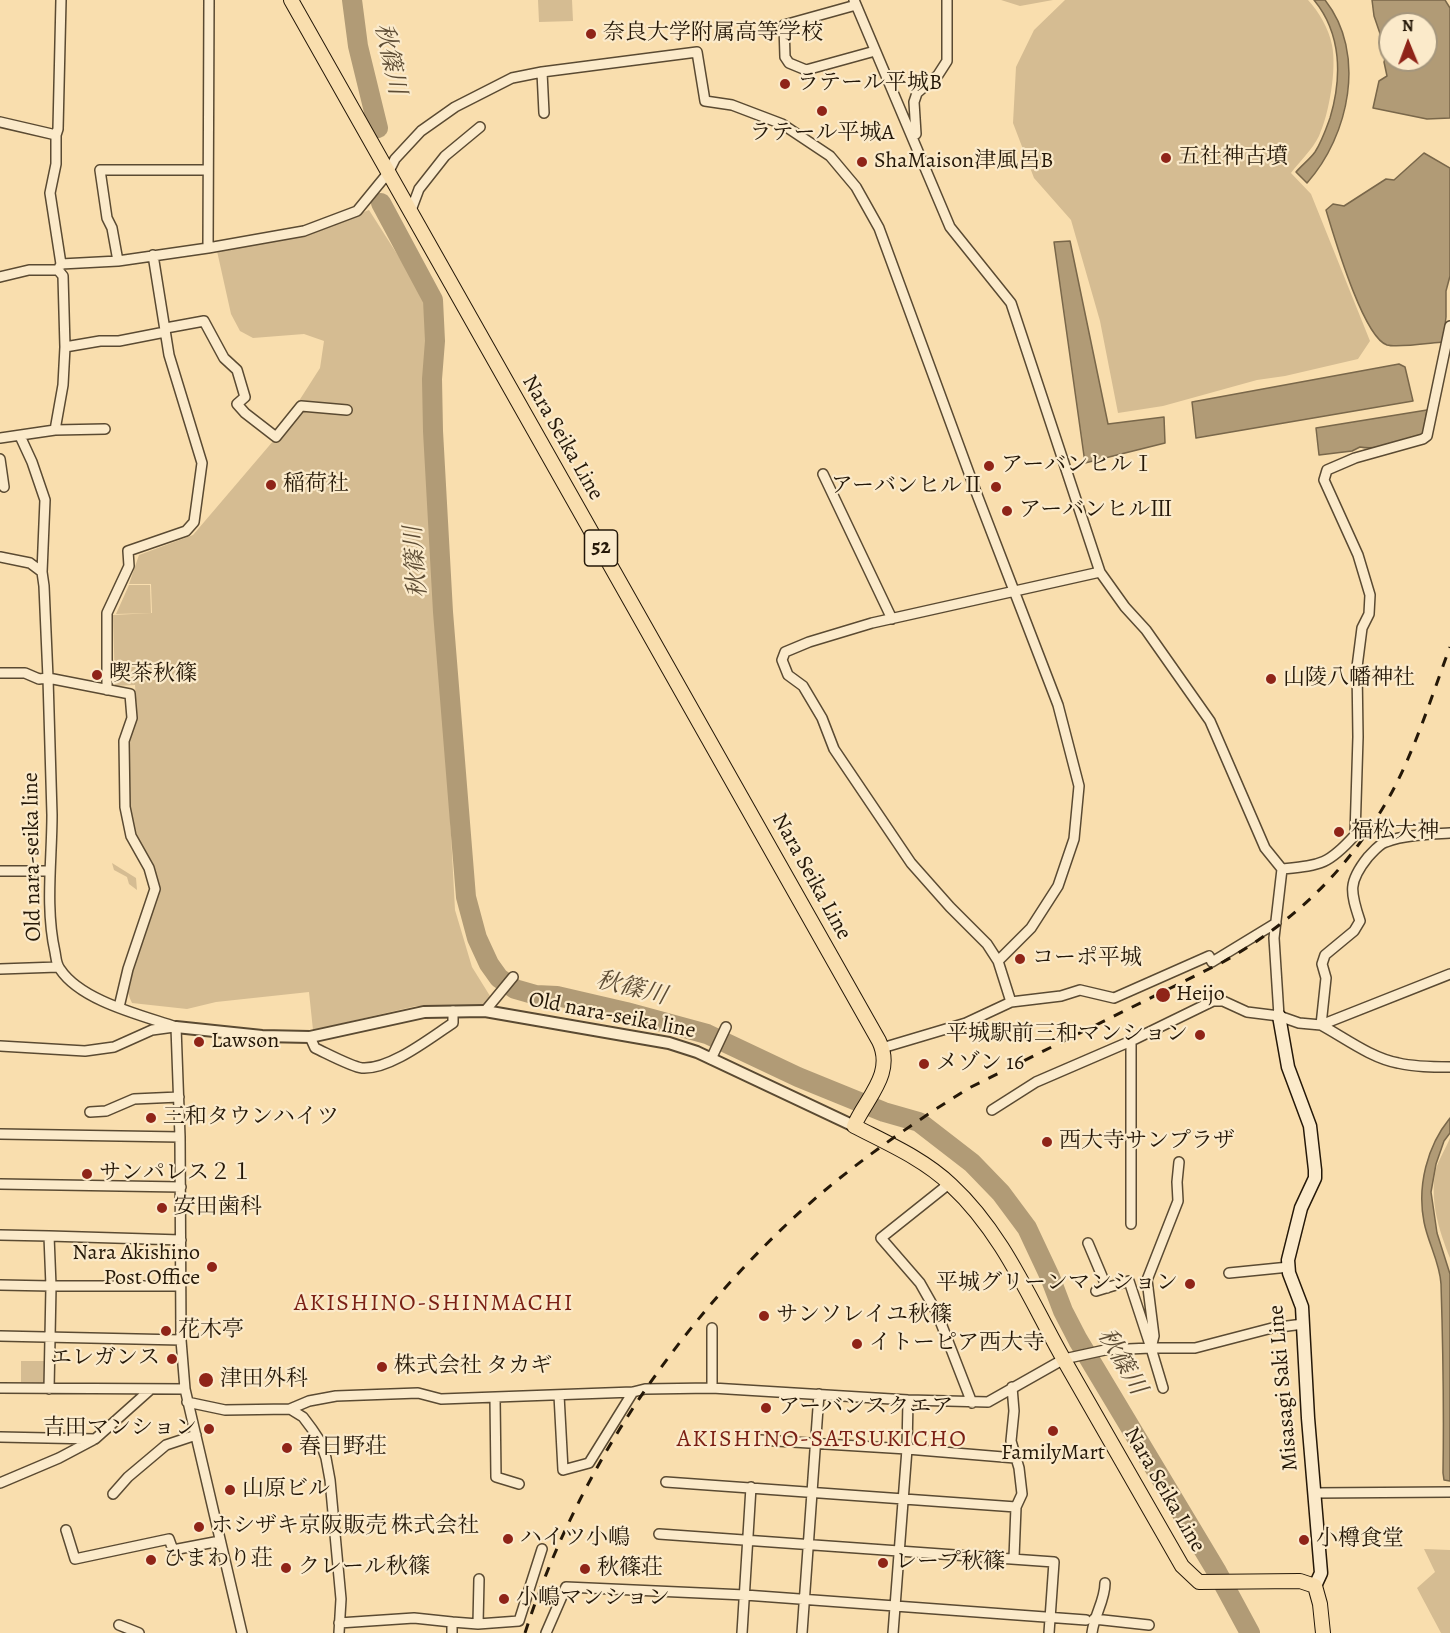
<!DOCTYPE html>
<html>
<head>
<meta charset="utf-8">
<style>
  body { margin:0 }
  #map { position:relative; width:1450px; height:1633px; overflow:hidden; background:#f9deae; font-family:Alegreya,serif }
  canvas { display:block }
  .north { position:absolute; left:1378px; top:12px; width:60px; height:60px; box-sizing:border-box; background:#fbeaca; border:2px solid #a5967c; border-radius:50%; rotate:359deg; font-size:16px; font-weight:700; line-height:24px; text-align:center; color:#251808 }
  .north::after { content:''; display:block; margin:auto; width:21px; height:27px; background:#8f2418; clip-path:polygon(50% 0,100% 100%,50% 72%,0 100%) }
</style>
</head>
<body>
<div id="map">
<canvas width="1450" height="1633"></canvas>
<div class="north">N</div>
</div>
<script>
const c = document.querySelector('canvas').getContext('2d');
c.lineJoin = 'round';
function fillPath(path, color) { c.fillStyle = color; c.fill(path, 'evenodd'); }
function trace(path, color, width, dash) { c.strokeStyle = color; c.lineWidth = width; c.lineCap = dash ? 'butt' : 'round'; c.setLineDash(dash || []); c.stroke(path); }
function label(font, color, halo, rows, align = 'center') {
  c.font = font + ' Alegreya,"Noto Serif JP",serif'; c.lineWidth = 4.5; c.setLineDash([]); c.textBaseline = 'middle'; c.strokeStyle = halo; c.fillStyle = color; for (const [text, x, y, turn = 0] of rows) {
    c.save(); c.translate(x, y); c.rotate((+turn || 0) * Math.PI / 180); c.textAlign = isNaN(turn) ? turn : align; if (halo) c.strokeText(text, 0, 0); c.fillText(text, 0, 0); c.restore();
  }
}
fillPath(new Path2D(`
  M538 0H572L573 21 539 22Z
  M1001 0H1053L1020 6Z
  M1065 0H1308C1319 12 1329 29 1332 45 1337 69 1329 114 1319 136 1313 149 1299 162 1291 173L1311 194 1370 341 1358 359 1285 376 1257 380 1163 406 1118 413 1100 321 1071 220 1034 178 1013 123 1016 67 1034 30Z
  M369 210 427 301 429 311 428 398 455 910 472 967 490 996 485 1006H416L313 1030 309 992 216 1002 187 1009 132 1003C129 997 127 991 128 985 131 957 149 917 159 889L155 870 136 836 127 805 128 736 137 715 135 685 115 686 113 615 152 613 151 584H129L139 555 193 535 274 440 320 368 324 341 304 334 253 338 240 331 231 314 217 251 308 234Z
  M129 585H150L151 613 116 614Z
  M112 863 136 878 137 890 129 884 127 877 114 870Z
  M1450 1138V1258C1439 1231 1429 1199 1436 1169 1439 1159 1446 1148 1450 1138Z
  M21 1361H46V1383L21 1382Z
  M1424 1549 1450 1550V1633H1441L1417 1588 1435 1572Z`), '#d5bc92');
const water = new Path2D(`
  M1314 0H1325C1367 53 1349 136 1307 183L1296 172C1302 165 1310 159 1315 152 1322 141 1326 129 1330 118 1342 78 1342 34 1314 0Z
  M1372 0H1445L1450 8V118L1427 119 1373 108 1379 81 1387 76 1384 62 1387 54 1374 16ZM1390 24H1426V60H1390Z
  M1424 153 1450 168V276L1446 291V317L1443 342C1430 343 1397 348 1387 345 1363 337 1334 236 1326 210L1333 204 1344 206 1386 179 1394 180Z
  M1070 241 1108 424 1164 417 1165 443 1085 463 1054 242Z
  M1399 364 1405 367 1413 401 1196 438 1192 402Z
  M1427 410 1423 435C1404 440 1380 451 1360 447L1352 451 1319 455 1316 428Z
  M1450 1118V1133L1444 1141 1436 1164 1431 1192 1437 1233 1450 1274V1481L1444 1480 1443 1473C1444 1410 1443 1347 1441 1284 1440 1263 1428 1243 1424 1222 1417 1186 1427 1146 1450 1118Z`);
fillPath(water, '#b19b76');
trace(water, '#79674a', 1.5);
trace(new Path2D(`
  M352 0 358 46 378 128
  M381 203 433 300 435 341 432 379 433 431 443 612 466 897 477 938 489 964 499 978 515 989 536 995 557 996 626 1012 707 1034 798 1077 884 1112 919 1122 972 1163 1001 1193 1027 1228 1050 1277 1063 1311 1078 1340 1217 1572 1250 1633`), '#b19b76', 20);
const minor = new Path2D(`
  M854 0 950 227 1011 303 1100 572 1125 607 1146 630 1210 721 1265 848 1282 869 1274 938 1279 1016
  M856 5 784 25 785 57 789 63 806 70 875 51
  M542 72 544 113
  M0 122 56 135V164L50 193 61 264
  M911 134H916L914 102 917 93 938 75 947 61V0
  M56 135 58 129 61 0
  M410 213 419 189 445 156 480 127
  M208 248 209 0
  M118 261 112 228 107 218 100 170H208
  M0 277 29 270H58L61 264 118 261 208 248 304 231 357 211 388 173 395 159 421 131 455 107 512 78 542 72 697 52 705 101 732 105 782 124 830 156 856 187 879 228 976 492 1058 705 1079 786 1074 839 1058 886 1031 928 998 961
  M166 328 204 321 224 358 237 370 245 397 237 404 245 413 276 437 301 406 347 410
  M65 347 100 341H119L165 332
  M55 430 105 429
  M20 436 32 462 45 500 42 572
  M0 438 55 430 63 385 65 347 63 276 58 270
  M0 459 4 487
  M823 474 892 619
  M0 557 30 563 42 572 44 586 48 678 130 694 132 718 124 741 125 807 131 836 149 868 155 889 128 969 119 1007
  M0 673H25L39 679 48 678C49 724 51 769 52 815 52 860 45 907 55 952 56 957 56 964 60 969 81 1001 141 1015 176 1027
  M107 690V613L129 566 128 551 186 531 194 522 202 463 169 355 153 255
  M1450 833C1431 834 1403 835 1386 842 1379 844 1373 852 1368 857 1348 882 1350 891 1360 921L1354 931 1325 955 1322 964 1326 978 1321 1025C1345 1038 1371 1058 1398 1063 1415 1067 1432 1067 1450 1067
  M1282 869C1321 865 1328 865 1355 835L1358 737 1357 667 1362 628 1369 614 1370 595 1358 555 1324 480 1327 470 1355 458 1423 439 1427 436 1450 326
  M0 871H49
  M0 969 58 967
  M1011 1002 998 961 987 944 950 907 911 863 834 749 822 718 803 686 788 675 782 660 785 652 809 642 872 623 1100 572
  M485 1011 513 977
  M176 1027 180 1137 181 1340 185 1389 242 1633
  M310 1037 315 1048C326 1053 352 1067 362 1068 390 1070 430 1038 453 1023V1011
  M1131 1041V1224
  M0 1046 85 1051 114 1047 152 1030 174 1027
  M882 1048 966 1023 1011 1002 1061 996 1080 990 1114 998 1209 956 1212 962 1276 923
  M711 1059 726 1027
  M992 1110 1036 1082 1131 1041 1213 1001H1223L1247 1012 1279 1016 1299 1023 1321 1025 1450 974
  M90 1112 106 1111 134 1099 179 1097
  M0 1134 180 1137
  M950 1183 881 1238 920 1283 937 1313 972 1403
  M0 1184 181 1187
  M0 1235 49 1236
  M1088 1243 1107 1288
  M1229 1273 1289 1267
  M0 1285 51 1286 49 1236 181 1240
  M1096 1291 1129 1281 1151 1348
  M712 1328V1388
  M0 1336 181 1340
  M1012 1387 1014 1411 1011 1441 1019 1468 1022 1494 1016 1507 1014 1558
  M0 1388 185 1389
  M1163 1388 1151 1348 1154 1336 1147 1280 1178 1201 1177 1182 1179 1162
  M49 1389 51 1286H180
  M559 1395 563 1470 589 1463 633 1392
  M495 1398 496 1477 519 1484
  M187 1402 225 1410 290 1409 303 1417 312 1429 320 1441 326 1458 330 1480 341 1599 339 1633
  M290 1409 309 1401 336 1396 418 1393 441 1399 633 1392 645 1389 712 1388 908 1400 988 1402 1064 1359 1105 1350 1151 1348H1195L1272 1328 1303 1324
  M0 1437 95 1439 151 1389
  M760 1440 907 1449 1015 1458
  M666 1482 1016 1507
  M0 1483 59 1458 93 1440
  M1315 1493 1450 1492
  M113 1494 128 1477 166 1445 196 1435
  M66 1530 75 1559 169 1539 173 1550 220 1541
  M659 1534 1054 1562 1049 1633
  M1094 1619 1149 1625
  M452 1622 478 1624 519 1621 542 1549
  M339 1623 414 1618 452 1622V1633
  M478 1624 479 1579
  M119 1625 139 1633
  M546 1633 566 1587 745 1595 1086 1620
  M742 1633 751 1487
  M802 1633 819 1394
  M893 1633 907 1449 908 1400
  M1092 1633C1094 1615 1105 1601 1105 1583`);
const tertiary = new Path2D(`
  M176 1027 262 1036 310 1037 424 1012 485 1011 669 1043 697 1052 854 1126`);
const secondary = new Path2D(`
  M1279 1016 1288 1067 1310 1126 1315 1170V1178L1301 1208 1288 1260 1289 1273 1302 1307 1308 1418 1321 1573 1315 1586`);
const primary = new Path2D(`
  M291 0 879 1041C895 1074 866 1098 854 1126 887 1143 924 1159 951 1185 1003 1233 1030 1300 1064 1360 1103 1429 1143 1497 1182 1566L1199 1582 1300 1581 1315 1586 1320 1604 1323 1633`);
trace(minor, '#5a4a32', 12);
trace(tertiary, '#5a4a32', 14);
trace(secondary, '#251808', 15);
trace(primary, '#251808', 16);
trace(minor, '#fbeaca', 9);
trace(tertiary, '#fbeaca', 10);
trace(secondary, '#fbeaca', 12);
trace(primary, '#f9deae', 14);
trace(new Path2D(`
  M525 1633C575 1477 669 1336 787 1224 843 1171 905 1128 969 1088L1223 962C1297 920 1351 867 1392 792 1416 747 1432 695 1450 647`), '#251808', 3, [10, 10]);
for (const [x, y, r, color] of [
  [591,34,6,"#8f2418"],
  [785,84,6,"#8f2418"],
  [822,111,6,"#8f2418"],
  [1166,158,6,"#8f2418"],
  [862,162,6,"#8f2418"],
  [989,466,6,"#8f2418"],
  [271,485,6,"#8f2418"],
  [996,487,6,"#8f2418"],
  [1007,511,6,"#8f2418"],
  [97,675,6,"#8f2418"],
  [1271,679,6,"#8f2418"],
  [1339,832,6,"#8f2418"],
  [1020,959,6,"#8f2418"],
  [1163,995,8,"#8f2418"],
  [1200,1035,6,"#8f2418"],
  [199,1042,6,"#8f2418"],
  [924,1064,6,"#8f2418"],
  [151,1118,6,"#8f2418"],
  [1047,1142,6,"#8f2418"],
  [87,1174,6,"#8f2418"],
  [162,1208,6,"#8f2418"],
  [212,1267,6,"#8f2418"],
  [1190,1284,6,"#8f2418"],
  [764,1316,6,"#8f2418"],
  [166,1331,6,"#8f2418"],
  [857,1344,6,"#8f2418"],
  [172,1359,6,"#8f2418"],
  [382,1367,6,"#8f2418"],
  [206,1380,8,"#8f2418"],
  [766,1408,6,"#8f2418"],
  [209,1429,6,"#8f2418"],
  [1053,1431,6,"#8f2418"],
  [287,1448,6,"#8f2418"],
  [230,1490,6,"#8f2418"],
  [199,1527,6,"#8f2418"],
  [508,1539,6,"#8f2418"],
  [1304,1540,6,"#8f2418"],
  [151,1560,6,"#8f2418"],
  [883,1563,6,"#8f2418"],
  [286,1568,6,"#8f2418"],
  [585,1569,6,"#8f2418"],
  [504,1599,6,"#8f2418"]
]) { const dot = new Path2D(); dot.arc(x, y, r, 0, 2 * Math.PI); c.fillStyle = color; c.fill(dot); trace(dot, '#fbeaca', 2); }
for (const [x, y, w] of [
  [601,548,33]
]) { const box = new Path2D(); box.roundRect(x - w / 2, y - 18, w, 36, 4.5); c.fillStyle = '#fbeaca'; c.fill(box); trace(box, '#251808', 1.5); }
label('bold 21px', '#251808', null, [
  ["52",601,548]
]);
label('22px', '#251808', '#fbeaca', [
  ["奈良大学附属高等学校",603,34],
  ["ラテール平城B",797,84],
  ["ラテール平城A",822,134,"center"],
  ["五社神古墳",1178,158],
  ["ShaMaison津風呂B",874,162],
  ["アーバンヒルⅠ",1001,466],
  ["稲荷社",283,485],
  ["アーバンヒルⅡ",984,487,"right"],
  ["アーバンヒルⅢ",1019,511],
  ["喫茶秋篠",109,675],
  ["山陵八幡神社",1283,679],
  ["福松大神",1351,832],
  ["コーポ平城",1032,959],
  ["Heijo",1176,995],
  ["平城駅前三和マンション",1188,1035,"right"],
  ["Lawson",211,1042],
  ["メゾン 16",936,1064],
  ["三和タウンハイツ",163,1118],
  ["西大寺サンプラザ",1059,1142],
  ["サンパレス２１",99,1174],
  ["安田歯科",174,1208],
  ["Nara Akishino",200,1254,"right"],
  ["Post Office",200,1279,"right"],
  ["平城グリーンマンション",1178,1284,"right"],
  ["サンソレイユ秋篠",776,1316],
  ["花木亭",178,1331],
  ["イトーピア西大寺",869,1344],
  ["エレガンス",160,1359,"right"],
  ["株式会社 タカギ",394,1367],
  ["津田外科",220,1380],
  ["アーバンスクエア",778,1408],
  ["吉田マンション",197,1429,"right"],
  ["春日野荘",299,1448],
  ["FamilyMart",1053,1454,"center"],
  ["山原ビル",242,1490],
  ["ホシザキ京阪販売 株式会社",211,1527],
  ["ハイツ小嶋",520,1539],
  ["小樽食堂",1316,1540],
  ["ひまわり荘",163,1560],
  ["レープ秋篠",895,1563],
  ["クレール秋篠",298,1568],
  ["秋篠荘",597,1569],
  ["小嶋マンション",516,1599]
], 'left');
label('22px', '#251808', '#fbeaca', [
  ["Nara Seika Line",562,438,60],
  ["Old nara-seika line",33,857,-91],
  ["Nara Seika Line",811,877,61],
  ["Old nara-seika line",612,1016,11],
  ["Misasagi Saki Line",1284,1388,-95],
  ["Nara Seika Line",1164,1490,60]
]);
label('italic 24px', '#5d4c34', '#fbeaca', [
  ["秋篠川",389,59,78],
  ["秋篠川",417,562,-94],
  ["秋篠川",631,989,14],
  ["秋篠川",1121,1362,60]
]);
c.letterSpacing = '1.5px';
label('24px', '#7a1f14', '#fbeaca', [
  ["AKISHINO-SHINMACHI",434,1304],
  ["AKISHINO-SATSUKICHO",822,1440]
]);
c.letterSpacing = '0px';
</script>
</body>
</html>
